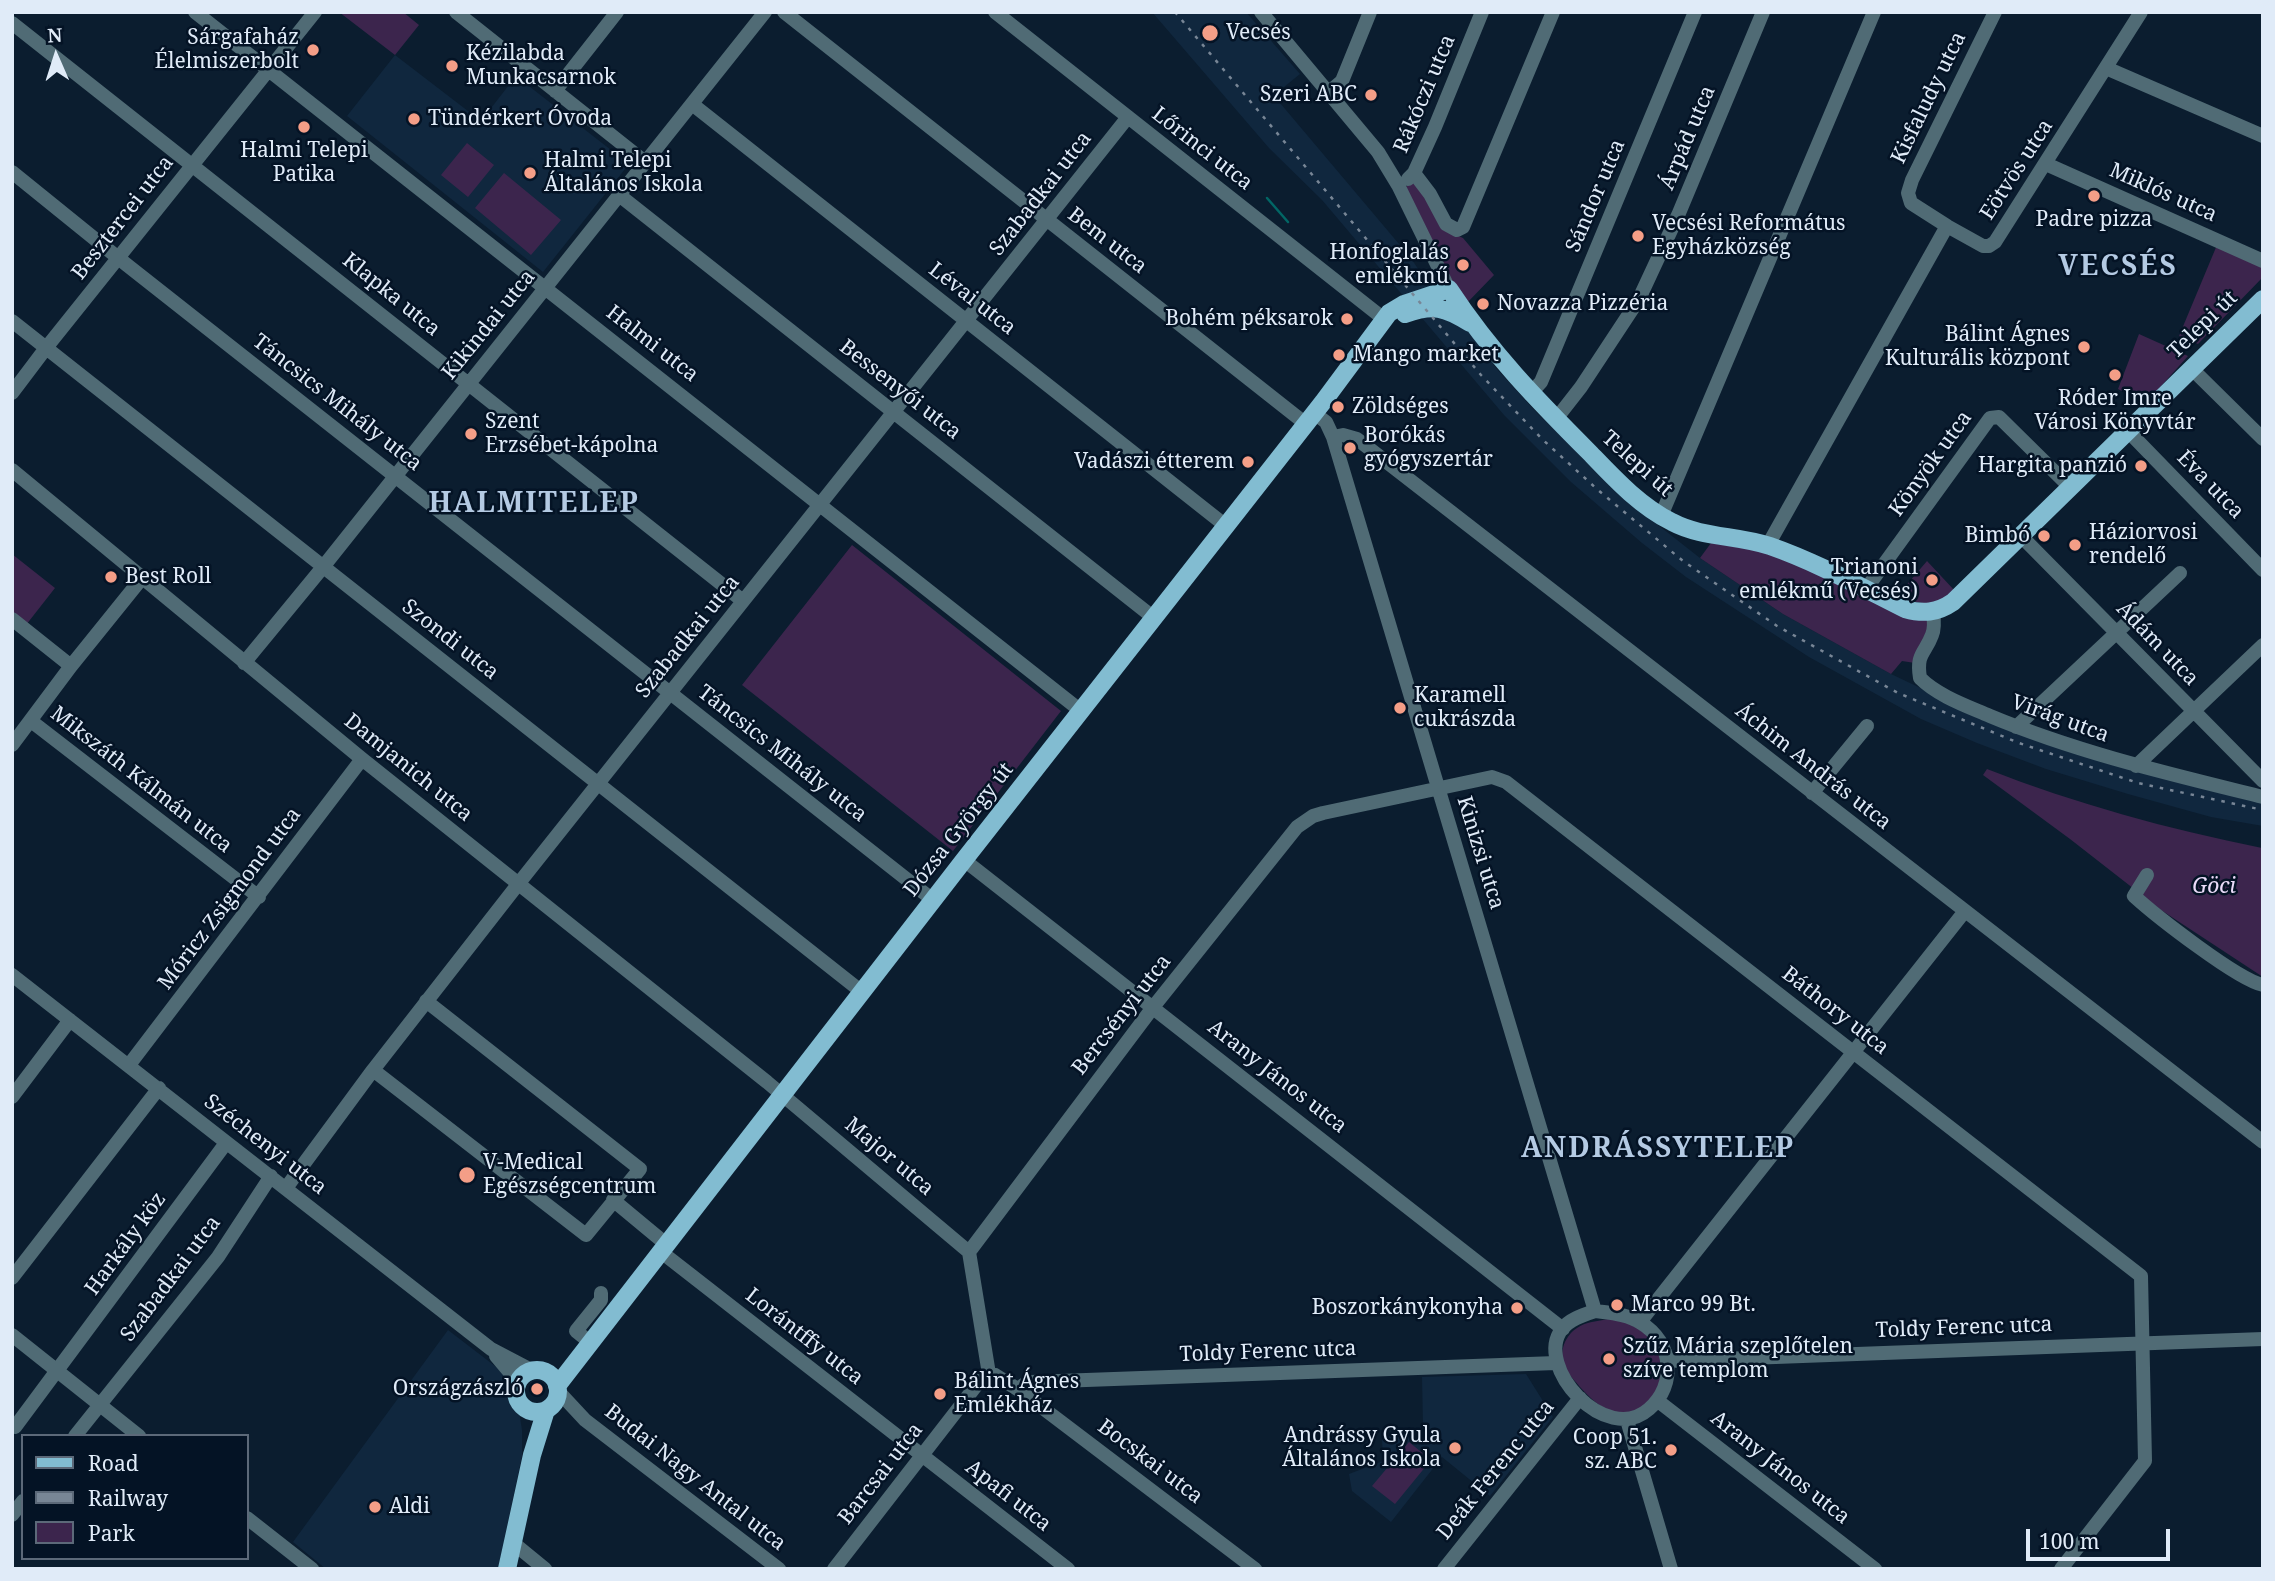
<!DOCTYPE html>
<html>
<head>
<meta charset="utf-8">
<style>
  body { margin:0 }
  #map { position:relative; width:2275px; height:1581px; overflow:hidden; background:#0b1d2f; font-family:"Noto Serif",serif }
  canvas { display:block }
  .frame { position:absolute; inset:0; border:14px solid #e0ebf8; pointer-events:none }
  .legend { position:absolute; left:21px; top:1434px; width:228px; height:126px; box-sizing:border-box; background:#041325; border:2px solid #5c6979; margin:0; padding:9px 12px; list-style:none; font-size:21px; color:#e0ebf8 }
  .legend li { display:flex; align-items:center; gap:14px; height:35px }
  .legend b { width:35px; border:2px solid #5c6979 }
  .north { position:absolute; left:21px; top:21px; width:70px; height:70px; -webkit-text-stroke:5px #041325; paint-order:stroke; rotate:357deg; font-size:19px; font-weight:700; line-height:28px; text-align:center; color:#e0ebf8 }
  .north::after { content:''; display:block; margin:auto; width:24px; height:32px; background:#e0ebf8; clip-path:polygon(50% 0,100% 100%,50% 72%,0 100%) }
  .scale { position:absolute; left:2026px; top:1529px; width:144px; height:32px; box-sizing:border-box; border:4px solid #e0ebf8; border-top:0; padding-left:9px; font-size:21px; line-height:24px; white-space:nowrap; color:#e0ebf8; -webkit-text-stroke:5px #041325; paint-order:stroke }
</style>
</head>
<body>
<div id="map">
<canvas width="2275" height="1581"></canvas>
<div class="frame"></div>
<ul class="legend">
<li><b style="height:9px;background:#82bcd1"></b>Road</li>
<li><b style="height:9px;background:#788696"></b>Railway</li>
<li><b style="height:19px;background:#3c254d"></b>Park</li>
</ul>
<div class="north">N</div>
<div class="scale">100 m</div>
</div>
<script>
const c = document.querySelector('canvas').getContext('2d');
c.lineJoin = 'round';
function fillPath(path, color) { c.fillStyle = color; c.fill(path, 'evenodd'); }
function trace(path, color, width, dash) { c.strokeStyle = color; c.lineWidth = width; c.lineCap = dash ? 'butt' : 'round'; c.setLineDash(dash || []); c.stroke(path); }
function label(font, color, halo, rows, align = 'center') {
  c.font = font + ' "Noto Serif",serif'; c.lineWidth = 5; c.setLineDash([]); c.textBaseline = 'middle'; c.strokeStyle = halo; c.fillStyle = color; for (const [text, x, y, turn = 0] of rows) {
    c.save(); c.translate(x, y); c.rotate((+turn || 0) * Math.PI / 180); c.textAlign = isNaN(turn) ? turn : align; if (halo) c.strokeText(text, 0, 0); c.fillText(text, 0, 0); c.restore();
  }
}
fillPath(new Path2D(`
  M1152 12H1246L1300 74 1284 87 1264 84 1410 257 1453 320 1472 334 1496 368 1538 414 1658 525 1700 558 1783 614 1891 674 1931 693 2263 800V826L2211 817 2128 794 2046 769 1977 743 1921 719 1809 657 1686 577 1642 543 1571 482 1504 415 1322 200 1269 148Z
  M395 55 481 121 516 76 629 164 543 272 347 116Z
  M448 1330 508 1376 511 1396 519 1411 522 1430V1456L498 1569H326L293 1542Z
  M1526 1374 1553 1417 1490 1496 1442 1457 1391 1522 1352 1491 1349 1474 1383 1461 1382 1438 1386 1436H1403L1423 1426 1422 1377Z`), '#10273e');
fillPath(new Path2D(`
  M339 12H403L419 25 395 55Z
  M467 143 494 165 468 197 441 175Z
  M504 173 561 220 531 255 475 208Z
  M1416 183 1450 232 1463 238 1494 275 1465 305 1453 285 1406 188 1407 185Z
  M2217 245 2263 266V277L2198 344 2179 336Z
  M2139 334 2188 356 2145 404 2118 389Z
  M1711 543 1773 553 1937 619 1915 663 1902 661 1891 674 1783 614 1700 558Z
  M852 545 1061 711 953 851 742 685Z
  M12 554 55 588 26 625 12 614Z
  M1927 561 1955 591C1935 607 1921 606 1898 595Z
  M1987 769C2076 804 2168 829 2262 848L2263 977 2161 910 2070 839 1983 775Z
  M1608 1319C1613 1320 1619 1319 1624 1321 1658 1333 1676 1375 1649 1402 1640 1411 1627 1415 1615 1412 1602 1410 1589 1397 1580 1387 1576 1382 1570 1376 1566 1370 1558 1356 1563 1337 1577 1328 1585 1322 1598 1321 1608 1319Z
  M1409 1442 1431 1460 1395 1504 1372 1486Z`), '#3c254d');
trace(new Path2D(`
  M1267 198 1288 222`), '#026665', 2.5);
trace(new Path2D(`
  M195 12 1081 711
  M456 12 645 162
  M784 12 1306 424
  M995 12 1384 319
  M1261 12 1378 152 1398 185 1449 289
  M12 23 743 601
  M2106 68 2263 136
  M555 91 617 12
  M1329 92 1342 81 1370 12
  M692 104 1226 526
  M2046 164 2263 261
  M12 172 127 265 933 900
  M1414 173 1430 194 1446 224 1457 230 1463 227 1553 12
  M1408 179 1414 173 1435 127 1482 12
  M619 195 1154 618
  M1947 226 1911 203 1908 193 1912 180 1995 12
  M12 321 862 992
  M2191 368 2263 439
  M12 393 46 348 315 12
  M1530 394 1541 382 1695 12
  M1314 413 1326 422 1333 437 1595 1311
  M1556 419 1581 387 1639 299 1679 213 1763 12
  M2127 430 2263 570
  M1333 437 1343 435 1357 439 2263 1142
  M12 470 362 759 767 1082 969 1252
  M1661 516 1874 12
  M2020 535 2263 781
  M1768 545 1947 226 1983 246H1989L1995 242 2141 12
  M1866 589 1990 418 1999 417 2070 487
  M1933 612C1934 619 1935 628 1932 635 1925 654 1916 653 1920 678 1938 696 1967 706 1990 716 2079 753 2170 774 2263 797
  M12 619 71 666
  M244 663 323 567 765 12
  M31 721 259 897
  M2016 727 2180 573
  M12 745 71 666 142 578
  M2136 766 2263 645
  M1812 793 1867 726
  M964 860 1563 1329
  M2147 875 2134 896C2156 916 2238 980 2263 985
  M12 975 491 1349 533 1371
  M129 1065 362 759
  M373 1070 586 1235 640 1169 426 1001
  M12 1097 70 1020
  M286 1188 373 1070 519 883 1128 117
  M613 1200 666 1244
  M660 1251 1068 1569
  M12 1278 159 1088
  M1595 1311C1610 1313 1628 1314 1641 1323 1673 1342 1677 1385 1649 1409 1606 1447 1533 1366 1562 1329 1570 1319 1583 1315 1595 1311Z
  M1640 1322 1965 911
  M12 1335 139 1436
  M591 1343 576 1331 601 1300V1293
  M496 1356 518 1382
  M1667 1361 2263 1339
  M989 1374 969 1252 1154 1006 1297 827 1313 816 1323 813 1492 777 1506 782 2141 1276 2145 1461 2061 1569
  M989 1374 995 1375 1019 1390 1255 1569
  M1019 1390 1023 1385 1031 1382 1556 1363
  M558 1391 585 1420 779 1569
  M1658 1401 1875 1569
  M1627 1420 1671 1569
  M15 1427 226 1143
  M75 1436 218 1257 271 1176
  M12 1515 23 1501
  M247 1518 312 1569
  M512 1542 545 1569
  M834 1569 982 1378 989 1374
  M1444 1569 1580 1398`), '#506b75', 14);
trace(new Path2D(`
  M1449 289C1491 353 1537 400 1591 454 1615 479 1640 506 1672 522 1702 538 1738 535 1770 546 1816 562 1861 587 1905 609 1923 614 1937 613 1953 602L2263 299
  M1405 314C1433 304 1445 307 1470 323
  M516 1391a21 21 0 1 1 42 0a21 21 0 1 1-42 0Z
  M557 1386 964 860 1323 402 1389 313 1404 304 1449 289
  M507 1569 532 1455 546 1410`), '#82bcd1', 18);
trace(new Path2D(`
  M1175 12 1481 375 1542 439 1598 490 1683 561 1777 626 1898 693 2019 743 2138 783 2263 810`), '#788696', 2.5, [3.5, 7]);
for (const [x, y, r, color] of [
  [1210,33,9,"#f49e87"],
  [313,50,7,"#f49e87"],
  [452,66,7,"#f49e87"],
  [1371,95,7,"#f49e87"],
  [414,119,7,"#f49e87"],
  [304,127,7,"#f49e87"],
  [530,173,7,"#f49e87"],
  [2094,196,7,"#f49e87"],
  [1638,236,7,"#f49e87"],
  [1463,265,7,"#f49e87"],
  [1483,304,7,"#f49e87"],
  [1347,319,7,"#f49e87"],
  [2084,347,7,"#f49e87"],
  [1339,355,7,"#f49e87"],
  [2115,375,7,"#f49e87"],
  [1338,407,7,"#f49e87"],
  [471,434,7,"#f49e87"],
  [1350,448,7,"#f49e87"],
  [1248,462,7,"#f49e87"],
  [2141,466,7,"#f49e87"],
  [2044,536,7,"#f49e87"],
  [2075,545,7,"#f49e87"],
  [111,577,7,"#f49e87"],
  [1932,580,7,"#f49e87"],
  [1400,708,7,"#f49e87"],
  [467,1175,9,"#f49e87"],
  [1617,1305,7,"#f49e87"],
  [1517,1308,7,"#f49e87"],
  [1609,1359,7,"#f49e87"],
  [537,1389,7,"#f49e87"],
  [940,1394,7,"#f49e87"],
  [1455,1448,7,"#f49e87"],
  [1671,1450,7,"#f49e87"],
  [375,1507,7,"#f49e87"]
]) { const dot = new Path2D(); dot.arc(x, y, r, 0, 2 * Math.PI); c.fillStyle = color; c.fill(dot); trace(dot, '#041325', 2.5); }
label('21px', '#e0ebf8', '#041325', [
  ["Vecsés",1226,33],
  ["Sárgafaház",299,38,"right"],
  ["Élelmiszerbolt",299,62,"right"],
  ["Kézilabda",466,54],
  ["Munkacsarnok",466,78],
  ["Szeri ABC",1357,95,"right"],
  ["Tündérkert Óvoda",428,119],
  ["Halmi Telepi",304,151,"center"],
  ["Patika",304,175,"center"],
  ["Halmi Telepi",544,161],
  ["Általános Iskola",544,185],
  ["Padre pizza",2094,220,"center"],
  ["Vecsési Református",1652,224],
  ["Egyházközség",1652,248],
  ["Honfoglalás",1449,253,"right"],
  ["emlékmű",1449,277,"right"],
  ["Novazza Pizzéria",1497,304],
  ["Bohém péksarok",1333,319,"right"],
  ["Bálint Ágnes",2070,335,"right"],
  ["Kulturális központ",2070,359,"right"],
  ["Mango market",1353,355],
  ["Róder Imre",2115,399,"center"],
  ["Városi Könyvtár",2115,423,"center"],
  ["Zöldséges",1352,407],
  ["Szent",485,422],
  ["Erzsébet-kápolna",485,446],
  ["Borókás",1364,436],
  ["gyógyszertár",1364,460],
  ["Vadászi étterem",1234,462,"right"],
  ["Hargita panzió",2127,466,"right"],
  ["Háziorvosi",2089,533],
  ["rendelő",2089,557],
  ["Bimbó",2030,536,"right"],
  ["Trianoni",1918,568,"right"],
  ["emlékmű (Vecsés)",1918,592,"right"],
  ["Best Roll",125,577],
  ["Karamell",1414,696],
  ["cukrászda",1414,720],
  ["V-Medical",483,1163],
  ["Egészségcentrum",483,1187],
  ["Marco 99 Bt.",1631,1305],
  ["Boszorkánykonyha",1503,1308,"right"],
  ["Szűz Mária szeplőtelen",1623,1347],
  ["szíve templom",1623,1371],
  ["Bálint Ágnes",954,1382],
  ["Emlékház",954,1406],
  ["Országzászló",523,1389,"right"],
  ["Andrássy Gyula",1441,1436,"right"],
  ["Általános Iskola",1441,1460,"right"],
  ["Coop 51.",1657,1438,"right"],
  ["sz. ABC",1657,1462,"right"],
  ["Aldi",389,1507]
], 'left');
label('21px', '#e0ebf8', '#041325', [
  ["Rákóczi utca",1425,94,-67],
  ["Kisfaludy utca",1929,98,-64],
  ["Árpád utca",1688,138,-67],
  ["Lőrinci utca",1202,149,38],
  ["Eötvös utca",2017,170,-57],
  ["Miklós utca",2163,193,24],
  ["Szabadkai utca",1041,194,-52],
  ["Sándor utca",1596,196,-67],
  ["Besztercei utca",123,218,-52],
  ["Bem utca",1107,241,38],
  ["Klapka utca",391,295,39],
  ["Lévai utca",972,299,38],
  ["Kikindai utca",489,325,-51],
  ["Telepi út",2203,325,-44],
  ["Halmi utca",652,344,38],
  ["Bessenyői utca",900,390,38],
  ["Táncsics Mihály utca",337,403,38],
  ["Telepi út",1637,464,42],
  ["Könyök utca",1931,464,-54],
  ["Éva utca",2210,485,46],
  ["Szabadkai utca",688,637,-51],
  ["Szondi utca",450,640,38],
  ["Ádám utca",2157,644,46],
  ["Virág utca",2060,719,20],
  ["Táncsics Mihály utca",782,754,38],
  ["Áchim András utca",1813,767,38],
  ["Damjanich utca",408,768,39],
  ["Mikszáth Kálmán utca",141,780,38],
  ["Dózsa György út",959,830,-52],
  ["Kinizsi utca",1480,853,73],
  ["Móricz Zsigmond utca",230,899,-53],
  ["Báthory utca",1835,1011,38],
  ["Bercsényi utca",1122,1015,-52],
  ["Arany János utca",1277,1077,38],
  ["Széchenyi utca",265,1145,38],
  ["Major utca",889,1157,40],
  ["Harkály köz",126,1244,-54],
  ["Szabadkai utca",171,1279,-53],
  ["Toldy Ferenc utca",1964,1328,-2],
  ["Lorántffy utca",804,1337,38],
  ["Toldy Ferenc utca",1268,1352,-2],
  ["Bocskai utca",1150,1462,37],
  ["Arany János utca",1780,1468,38],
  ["Deák Ferenc utca",1496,1470,-51],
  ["Barcsai utca",881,1474,-52],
  ["Budai Nagy Antal utca",695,1478,38],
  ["Apafi utca",1008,1496,38]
]);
label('italic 21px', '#eadbf9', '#041325', [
  ["Göci",2214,887]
]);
c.letterSpacing = '2px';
label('bold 28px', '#b4cae3', '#041325', [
  ["VECSÉS",2118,267],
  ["HALMITELEP",534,504],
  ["ANDRÁSSYTELEP",1658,1149]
]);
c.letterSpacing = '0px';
</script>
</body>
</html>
